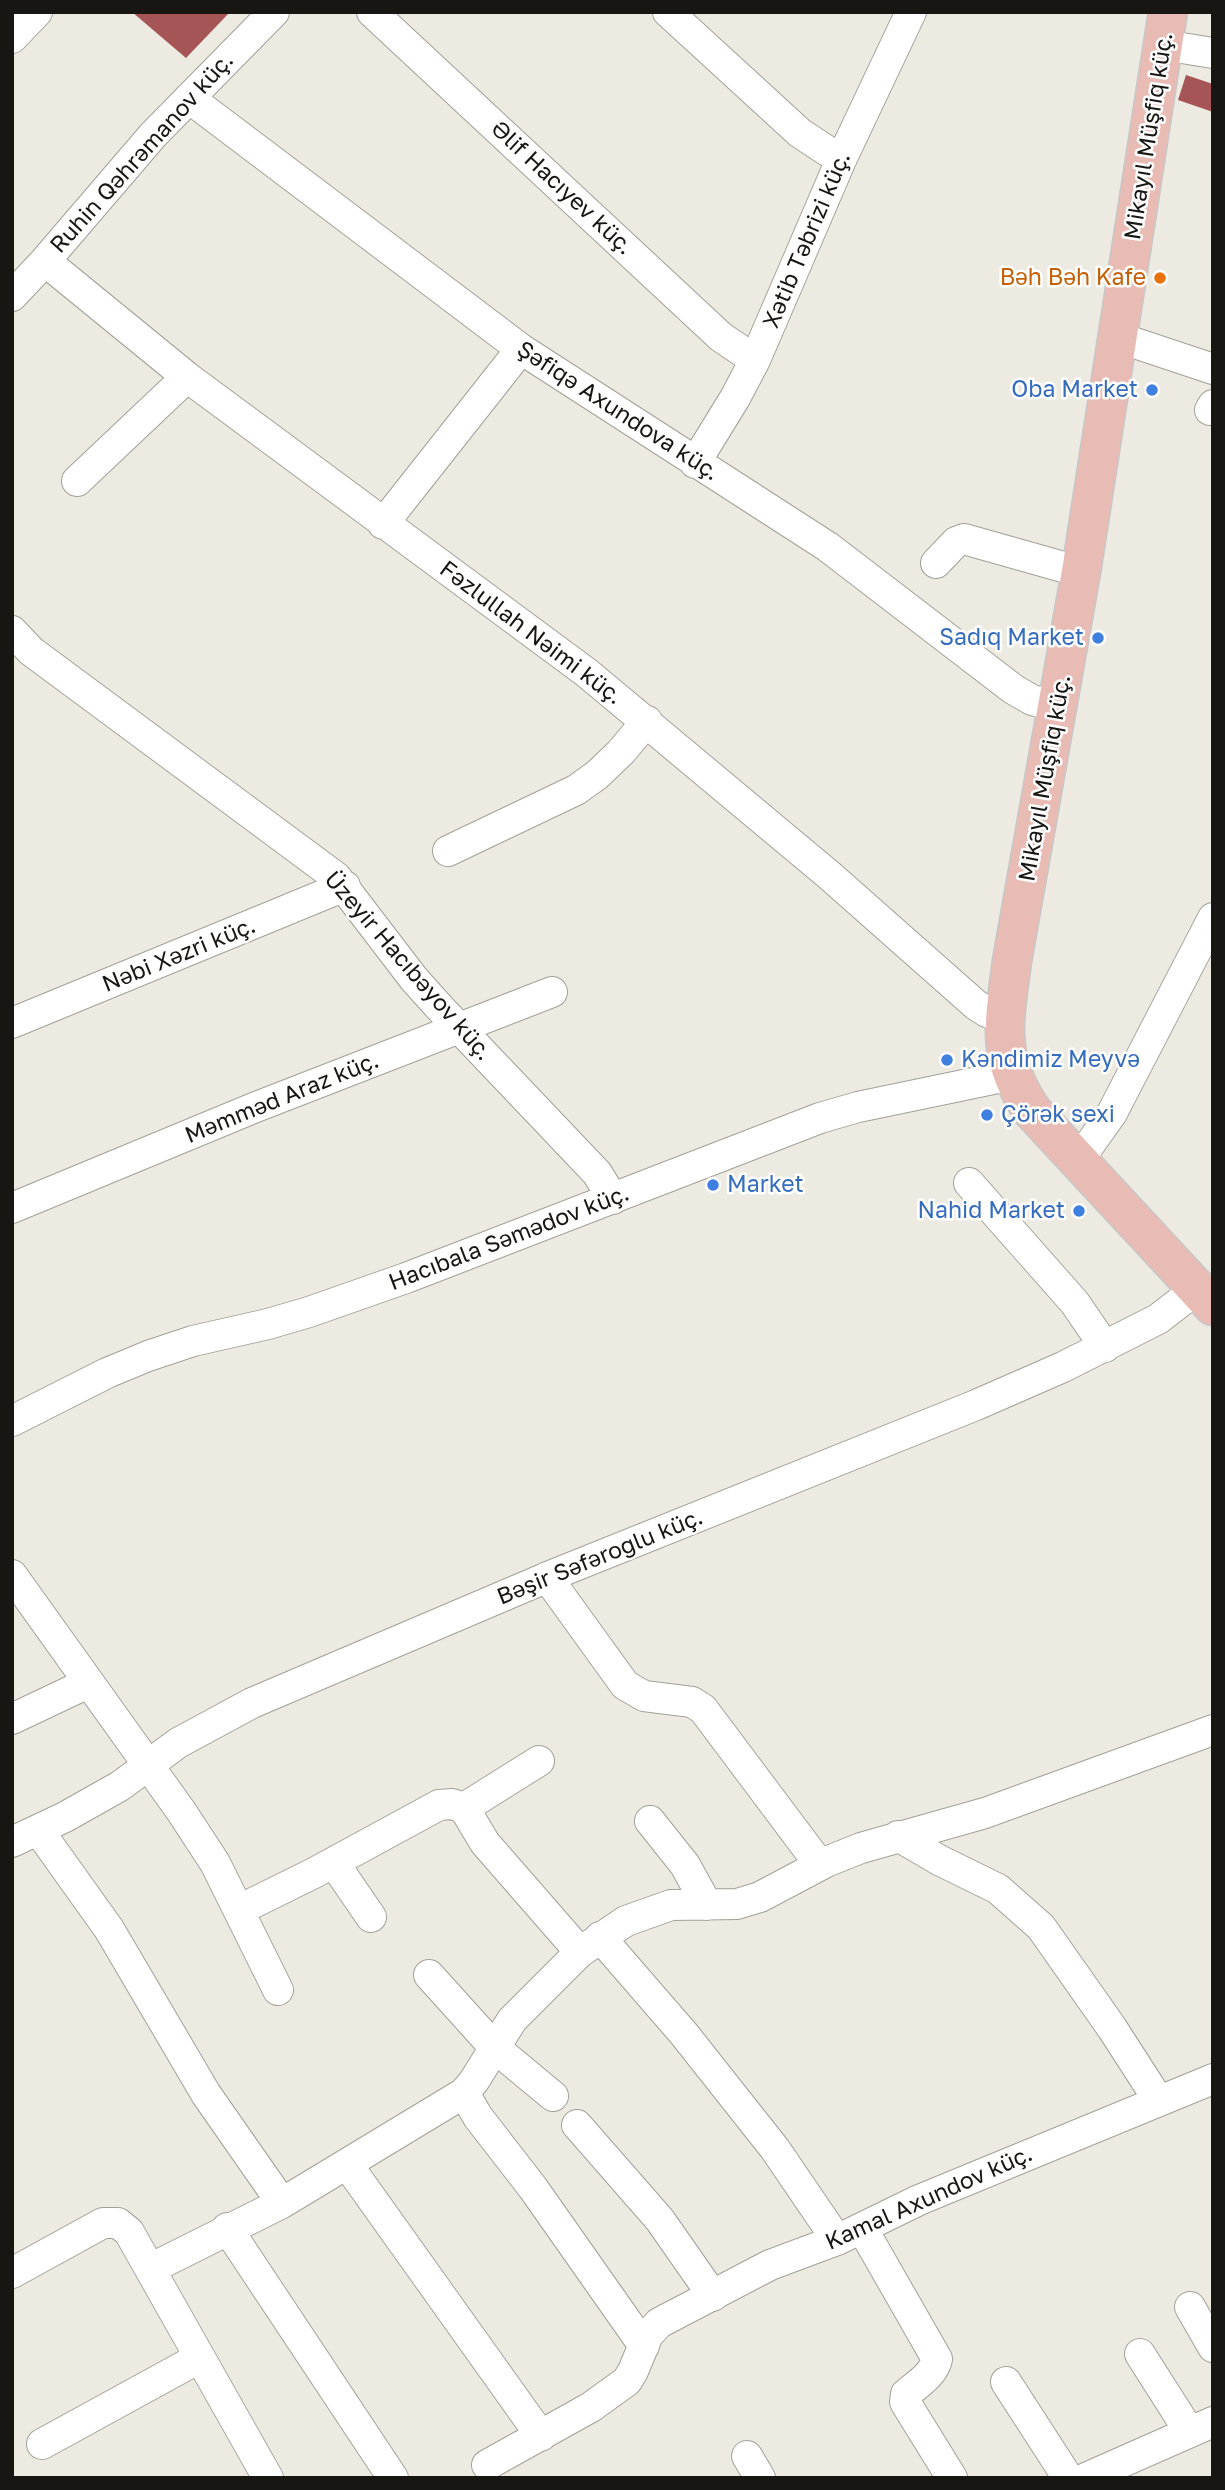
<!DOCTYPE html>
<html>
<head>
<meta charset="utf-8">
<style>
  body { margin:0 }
  #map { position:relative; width:1225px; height:2490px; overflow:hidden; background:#eceae1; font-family:"Golos Text",sans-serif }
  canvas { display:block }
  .frame { position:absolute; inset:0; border:14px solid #171613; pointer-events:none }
</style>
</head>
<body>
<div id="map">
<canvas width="1225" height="2490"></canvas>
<div class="frame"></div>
</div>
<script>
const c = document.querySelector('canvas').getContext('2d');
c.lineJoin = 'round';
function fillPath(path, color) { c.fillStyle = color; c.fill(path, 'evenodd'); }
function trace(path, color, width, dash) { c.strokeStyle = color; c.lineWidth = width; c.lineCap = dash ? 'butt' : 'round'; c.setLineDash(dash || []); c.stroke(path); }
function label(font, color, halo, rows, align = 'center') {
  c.font = font + ' "Golos Text",sans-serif'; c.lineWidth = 5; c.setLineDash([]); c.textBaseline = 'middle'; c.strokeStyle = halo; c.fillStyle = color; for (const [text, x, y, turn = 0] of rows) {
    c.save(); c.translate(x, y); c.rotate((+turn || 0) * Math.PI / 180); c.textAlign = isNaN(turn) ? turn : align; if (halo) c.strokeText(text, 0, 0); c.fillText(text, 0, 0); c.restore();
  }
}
fillPath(new Path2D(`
  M132 12H230L186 58Z
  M1186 75 1213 84V112L1178 100Z`), '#a55556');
const minor = new Path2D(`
  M372 12 721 337 755 360
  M668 12 800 133 841 160
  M12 38 37 12
  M1163 45 1213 53
  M189 98 521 349 828 547 1013 689 1032 700 1058 707
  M45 261 187 377 587 673 829 875 976 1005 987 1012 1004 1019
  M12 296 45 261 153 135 274 12
  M1117 337 1213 369
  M1210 410 1213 405
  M695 463 735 398 755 360 841 160 911 12
  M77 481 187 377
  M383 524 521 349
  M936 563 956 542 964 539 1081 572
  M12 631 31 651 336 877 414 979 441 1009 597 1173 613 1199
  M448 851 576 790 597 775 621 752 647 721
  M12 1023 345 886
  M1078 1161 1112 1113 1213 918
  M969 1183 1075 1303 1105 1347
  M12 1208 256 1107 552 992
  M12 1421 107 1373 148 1356 193 1341 268 1324 309 1312 406 1278 820 1118 858 1107 1012 1075
  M12 1575 181 1811 215 1863 278 1990
  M547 1577 625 1685 644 1696 692 1702 703 1709 820 1865
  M12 1719 88 1683
  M464 1808 539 1761
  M650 1821 685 1865 707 1905
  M39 1831 109 1929 206 2094 282 2203
  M898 1836 939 1860 998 1889 1041 1927 1112 2028 1159 2101
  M12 1842 65 1817 120 1786 178 1743 252 1703 555 1574 976 1405 1063 1367 1158 1319 1197 1289
  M334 1863 371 1917
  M239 1910 314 1873 439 1805 452 1804 464 1808 485 1843 580 1952
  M600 1937 684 2034 775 2149 837 2240
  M429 1975 494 2047 553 2096
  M464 2093 478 2117 533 2188 644 2346
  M577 2125 660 2220 713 2296
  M347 2164 541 2436
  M227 2228 393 2478
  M862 2228 937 2359C934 2374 918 2384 906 2394L905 2402 952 2478
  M150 2269 282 2203 464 2093 474 2081 512 2020 580 1952 626 1921 671 1905 737 1904 760 1897 826 1862 861 1848 985 1813 1213 1730
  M12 2273 103 2223H118L129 2232 268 2478
  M1190 2307 1213 2347
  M1140 2354 1189 2431
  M1006 2382 1068 2478
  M42 2444 199 2358
  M747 2456 760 2478
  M487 2465 591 2407 627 2381 633 2371 648 2335 659 2323 770 2265 837 2240 919 2200 1213 2079
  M1086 2478 1213 2422`);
const major = new Path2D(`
  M1168 12 1081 572 1012 961C1004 1023 995 1057 1033 1112L1213 1306`);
trace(minor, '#a3a098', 32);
trace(major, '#c7c7c6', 41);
trace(minor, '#fff', 30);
trace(major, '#e8bcb5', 38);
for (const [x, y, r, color] of [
  [1160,278,7,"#e8710a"],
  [1152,390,7,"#3f7fe0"],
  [1098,638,7,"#3f7fe0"],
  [947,1060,7,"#3f7fe0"],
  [987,1115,7,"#3f7fe0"],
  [713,1185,7,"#3f7fe0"],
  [1079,1211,7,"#3f7fe0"]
]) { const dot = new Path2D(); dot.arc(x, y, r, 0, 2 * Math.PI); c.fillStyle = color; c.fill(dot); trace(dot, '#fff', 2.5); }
label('23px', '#171613', '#fff', [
  ["Mikayıl Müşfiq küç.",1149,136,-81],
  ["Ruhin Qəhrəmanov küç.",142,153,-48],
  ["Əlif Hacıyev küç.",562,188,43],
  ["Xətib Təbrizi küç.",807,240,-67],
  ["Şəfiqə Axundova küç.",618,411,33],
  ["Fəzlullah Nəimi küç.",531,633,37],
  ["Mikayıl Müşfiq küç.",1045,778,-80],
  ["Nəbi Xəzri küç.",179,955,-22],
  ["Üzeyir Hacıbəyov küç.",408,966,49],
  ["Məmməd Araz küç.",282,1098,-22],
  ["Hacıbala Səmədov küç.",509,1238,-21],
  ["Bəşir Səfəroğlu küç.",600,1557,-22],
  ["Kamal Axundov küç.",929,2198,-24]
]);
label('23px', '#c56008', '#fff', [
  ["Bəh Bəh Kafe",1146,278]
], 'right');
label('23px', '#366cbe', '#fff', [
  ["Oba Market",1138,390],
  ["Sadıq Market",1084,638],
  ["Kəndimiz Meyvə",961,1060,"left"],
  ["Çörək sexi",1001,1115,"left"],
  ["Market",727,1185,"left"],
  ["Nahid Market",1065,1211]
], 'right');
</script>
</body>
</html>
